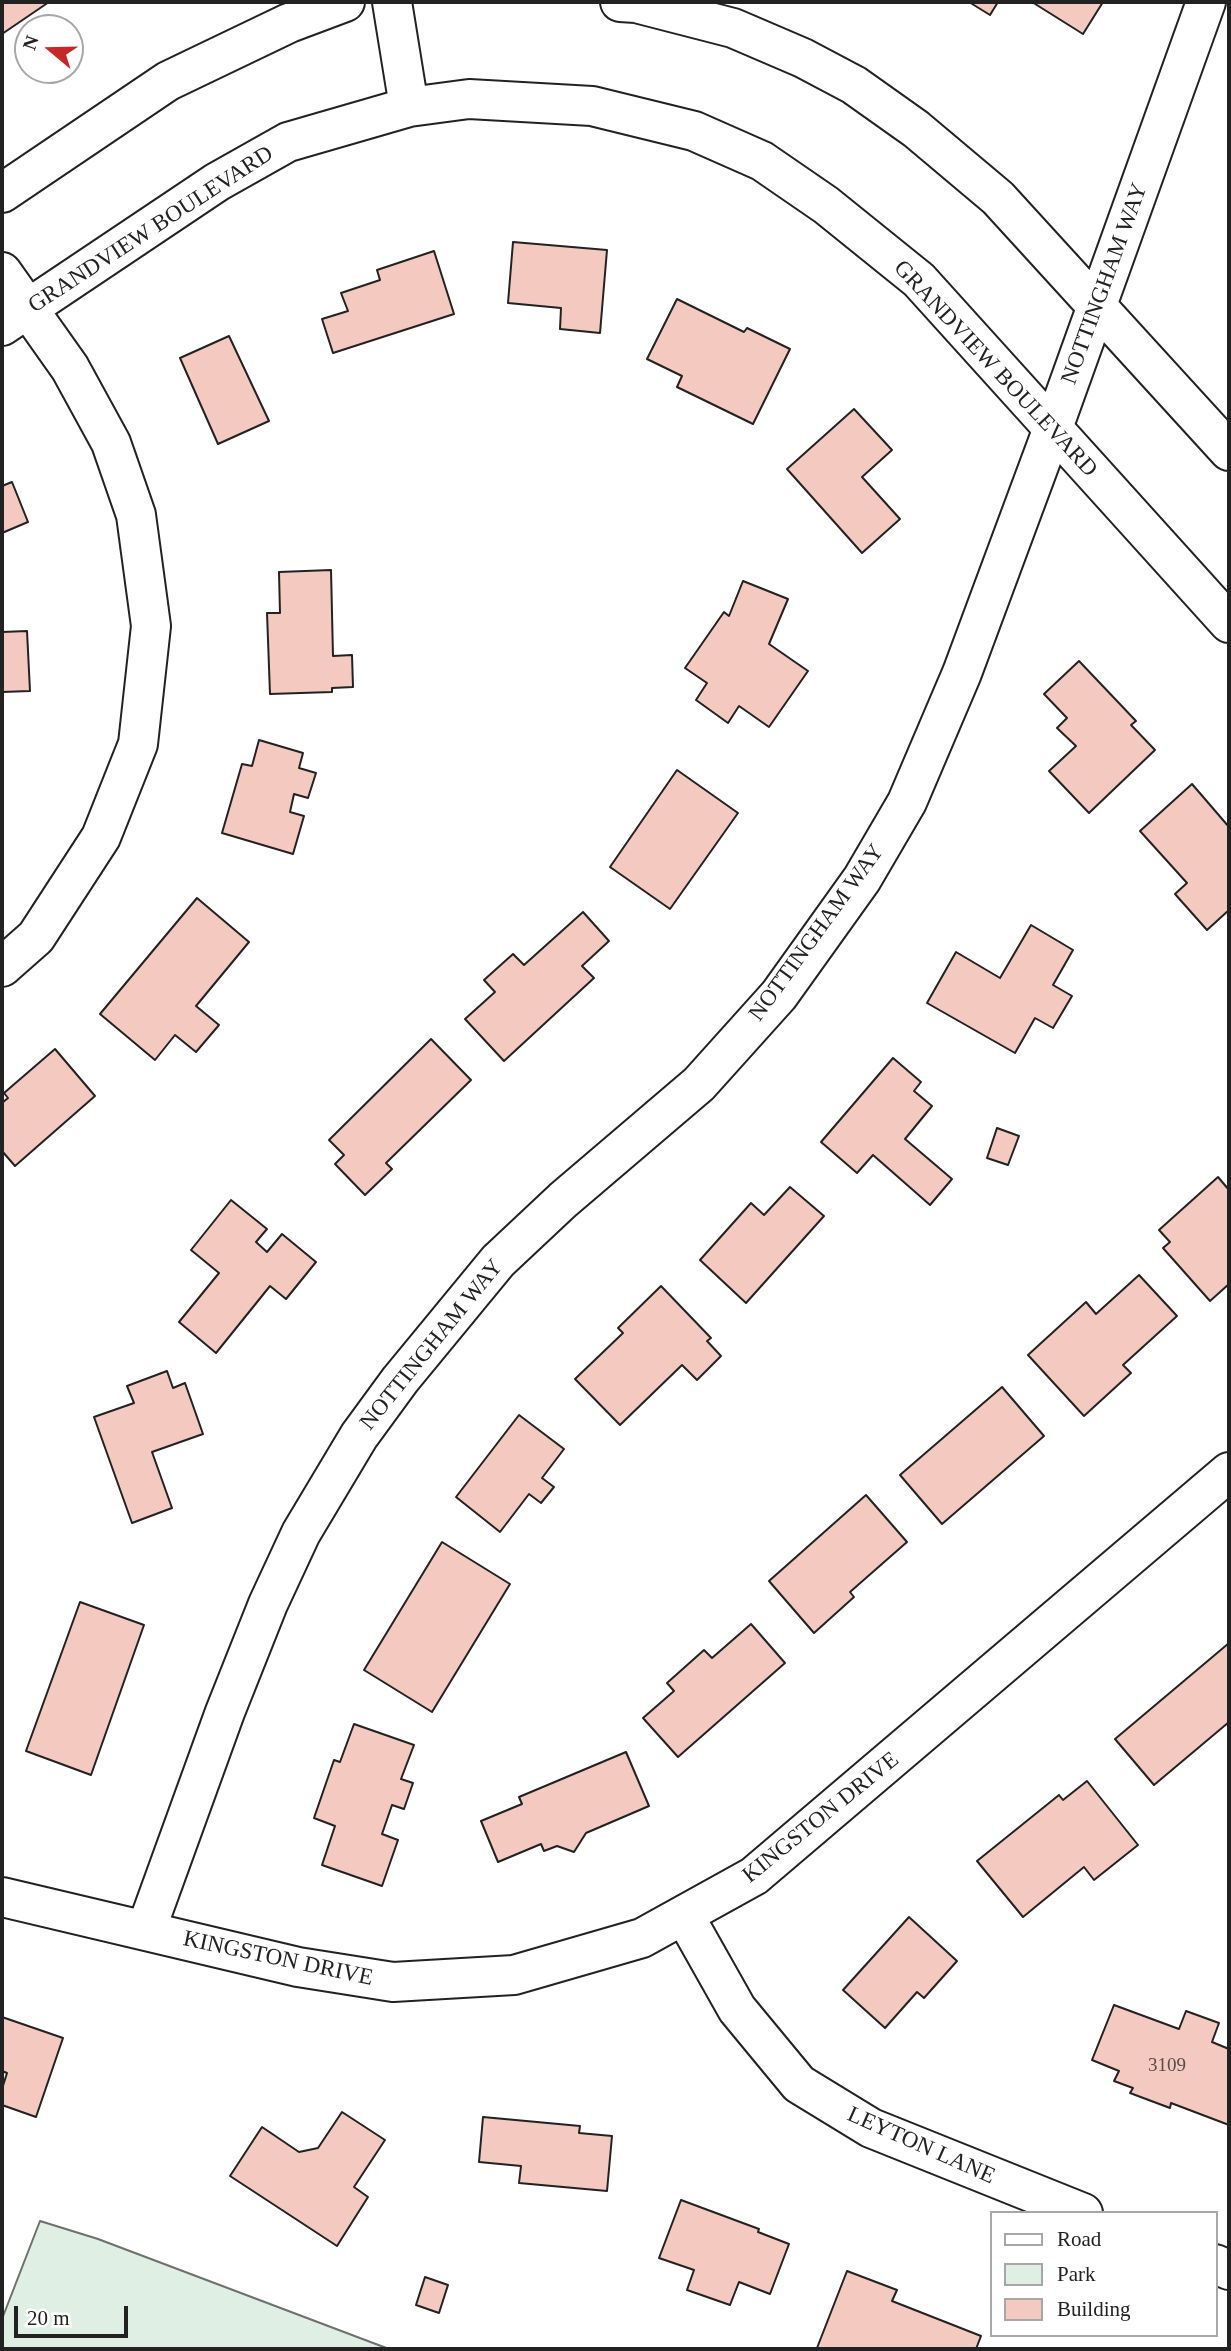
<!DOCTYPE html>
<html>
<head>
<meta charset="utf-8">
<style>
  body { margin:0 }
  #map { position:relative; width:1231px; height:2351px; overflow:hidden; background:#fff; font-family:"Times New Roman",serif }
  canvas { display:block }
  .frame { position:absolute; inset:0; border:4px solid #222; pointer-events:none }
  .legend { position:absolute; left:990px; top:2211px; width:228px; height:126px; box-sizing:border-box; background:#fff; border:2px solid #a7a7a7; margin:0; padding:9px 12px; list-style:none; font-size:21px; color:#222 }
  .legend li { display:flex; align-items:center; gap:14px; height:35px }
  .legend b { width:35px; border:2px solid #a7a7a7 }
  .north { position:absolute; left:14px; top:14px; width:70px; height:70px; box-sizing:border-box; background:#fff; border:2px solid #a7a7a7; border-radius:50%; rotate:289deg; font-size:19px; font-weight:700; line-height:28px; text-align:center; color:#222 }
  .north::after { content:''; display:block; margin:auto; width:24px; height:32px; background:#c62828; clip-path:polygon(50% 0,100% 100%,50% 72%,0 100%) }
  .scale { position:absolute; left:14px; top:2306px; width:114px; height:32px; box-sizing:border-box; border:4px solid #222; border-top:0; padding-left:9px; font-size:21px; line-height:24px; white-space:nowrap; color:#222; -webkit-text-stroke:5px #fff; paint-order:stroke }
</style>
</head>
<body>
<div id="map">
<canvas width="1231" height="2351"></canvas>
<div class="frame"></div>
<ul class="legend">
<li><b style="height:9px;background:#fff"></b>Road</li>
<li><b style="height:19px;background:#e0efe3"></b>Park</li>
<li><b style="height:19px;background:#f3c9c0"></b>Building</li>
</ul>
<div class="north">N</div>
<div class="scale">20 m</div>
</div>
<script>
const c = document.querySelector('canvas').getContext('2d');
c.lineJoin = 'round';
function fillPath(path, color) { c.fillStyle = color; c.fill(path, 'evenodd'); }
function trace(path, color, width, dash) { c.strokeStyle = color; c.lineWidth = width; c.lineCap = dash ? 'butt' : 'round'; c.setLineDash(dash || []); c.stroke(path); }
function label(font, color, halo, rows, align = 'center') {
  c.font = font + ' "Times New Roman",serif'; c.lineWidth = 5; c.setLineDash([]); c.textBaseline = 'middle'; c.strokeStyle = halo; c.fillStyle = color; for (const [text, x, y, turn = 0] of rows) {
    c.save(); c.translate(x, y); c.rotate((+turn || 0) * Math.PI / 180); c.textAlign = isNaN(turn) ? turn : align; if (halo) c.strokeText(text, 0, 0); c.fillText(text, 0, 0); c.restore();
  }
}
const green = new Path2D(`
  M40 2221 98 2239 389 2349H2V2319Z`);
fillPath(green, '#e0efe3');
trace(green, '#6f6f6f', 2);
const building = new Path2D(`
  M2 2H49L2 34Z
  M969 2H998L990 15Z
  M1032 2H1103L1083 34Z
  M513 242 607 250 600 333 560 329 561 308 508 303Z
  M434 251 454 314 333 353 322 319 348 311 341 293 380 280 377 270Z
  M677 299 744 332 747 328 790 349 753 424 677 387 682 376 647 359Z
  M229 336 269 421 218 444 180 358Z
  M854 409 892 450 862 477 900 519 862 553 787 469Z
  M12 482 28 522 2 533V486Z
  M331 570 333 656 352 655 353 687 332 688V692L270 694 267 613H280L279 572Z
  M743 581 788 599 769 644 808 671 769 727 739 706 728 723 696 700 707 683 685 668 724 612 729 616Z
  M27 631 30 691 2 692V632Z
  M1079 661 1136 721 1131 725 1155 750 1089 813 1049 771 1076 746 1057 728 1067 718 1044 694Z
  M259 740 303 753 299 768 316 773 308 798 294 794 290 812 304 816 293 854 222 833 242 764 252 766Z
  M677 770 738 813 670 909 610 867Z
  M1192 784 1229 827V910L1207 930 1175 894 1187 883 1140 831Z
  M197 898 249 942 196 1006 219 1025 196 1052 175 1035 155 1060 100 1014Z
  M583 912 609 941 582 966 594 978 504 1061 465 1019 495 992 484 980 513 954 524 965Z
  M1031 925 1073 950 1053 985 1072 996 1053 1028 1035 1018 1015 1053 927 1003 956 952 1000 978Z
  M431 1039 471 1080 386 1163 392 1169 365 1195 335 1164 344 1155 329 1140Z
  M55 1049 95 1096 15 1166 2 1151V1103L8 1098 4 1093Z
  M893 1058 921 1082 914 1091 932 1106 905 1139 952 1179 930 1205 873 1155 857 1173 821 1142Z
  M997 1128 1019 1136 1008 1165 987 1158Z
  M1218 1177 1229 1190V1284L1210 1301 1163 1248 1170 1242 1159 1230Z
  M790 1187 824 1216 746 1303 700 1260 751 1203 764 1215Z
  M231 1200 267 1229 256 1242 267 1252 282 1234 316 1262 286 1299 270 1286 216 1353 179 1322 219 1273 191 1250Z
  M1139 1275 1177 1316 1123 1365 1131 1373 1084 1416 1028 1355 1086 1302 1096 1314Z
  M661 1286 711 1338 707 1341 721 1356 697 1380 682 1365 620 1425 575 1379 623 1333 618 1328Z
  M167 1371 173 1388 185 1383 203 1434 152 1452 172 1508 132 1523 94 1417 134 1403 127 1386Z
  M1002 1387 1044 1436 942 1524 900 1475Z
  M519 1415 564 1449 542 1478 554 1487 541 1503 529 1494 500 1532 456 1497Z
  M866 1495 907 1542 850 1592 854 1597 814 1633 769 1581Z
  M442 1542 510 1584 432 1712 364 1670Z
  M80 1602 144 1625 91 1775 26 1751Z
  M751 1624 785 1663 678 1757 643 1718 674 1691 667 1683 704 1650 712 1658Z
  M1229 1643V1722L1154 1785 1115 1739Z
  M354 1724 414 1745 401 1779 413 1783 404 1809 392 1805 382 1834 398 1840 382 1886 322 1865 335 1826 314 1818 334 1760 340 1762Z
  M626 1752 649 1806 586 1833 574 1852 557 1846 544 1851 541 1844 498 1862 481 1821 522 1804 519 1797Z
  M1087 1781 1138 1845 1094 1880 1084 1867 1023 1917 977 1861 1059 1795 1063 1800Z
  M909 1917 957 1961 924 1998 917 1992 885 2028 843 1990Z
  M1114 2005 1179 2029 1186 2011 1219 2023 1212 2042 1229 2049V2125L1171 2103 1170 2108 1130 2093 1133 2088 1114 2081 1119 2071 1092 2060Z
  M2 2017 63 2038 36 2117 2 2105V2089L7 2073 2 2071Z
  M342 2112 385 2140 354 2187 368 2197 337 2246 230 2176 262 2127 299 2152 318 2148Z
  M483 2117 580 2126 579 2133 612 2136 607 2191 519 2183 521 2166 479 2162Z
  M681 2200 759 2229 758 2232 789 2244 770 2294 739 2282 730 2305 687 2290 694 2270 659 2258Z
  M847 2271 897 2290 892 2301 981 2336 976 2349 817 2348Z
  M425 2277 448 2285 439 2313 416 2305Z`);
fillPath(building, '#f3c9c0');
trace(building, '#222', 2);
const minor = new Path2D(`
  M392 2 409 107
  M620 2 636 3 733 28 803 58 854 85 916 129 998 198 1229 451
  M2 193 168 81 289 23 345 2
  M2 272 70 368 111 443 136 515 151 626 138 744 101 837 36 937 2 967
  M2 326 217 182 288 142 409 107 469 99 592 106 694 131 762 161 826 205 919 280 1229 623
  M2 1897 298 1967 393 1982 514 1975 642 1938 754 1876 1229 1472
  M684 1915 737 2009 799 2084 871 2128 1083 2213
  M146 1930 225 1712 268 1604 301 1533 359 1436 400 1380 498 1261 563 1200 699 1084 779 995 862 879 907 802 962 673 1053 428 1206 2
  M1215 2264 1229 2270`);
trace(minor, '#222', 42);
trace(minor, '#fff', 38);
label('19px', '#564c4a', null, [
  ["3109",1167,2066]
]);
label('23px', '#222', '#fff', [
  ["GRANDVIEW BOULEVARD",151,230,-33],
  ["NOTTINGHAM WAY",1105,284,-70],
  ["GRANDVIEW BOULEVARD",995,369,47],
  ["NOTTINGHAM WAY",817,933,-54],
  ["NOTTINGHAM WAY",432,1345,-51],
  ["KINGSTON DRIVE",821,1818,-39],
  ["KINGSTON DRIVE",278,1959,12],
  ["LEYTON LANE",921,2146,24]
]);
</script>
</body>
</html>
